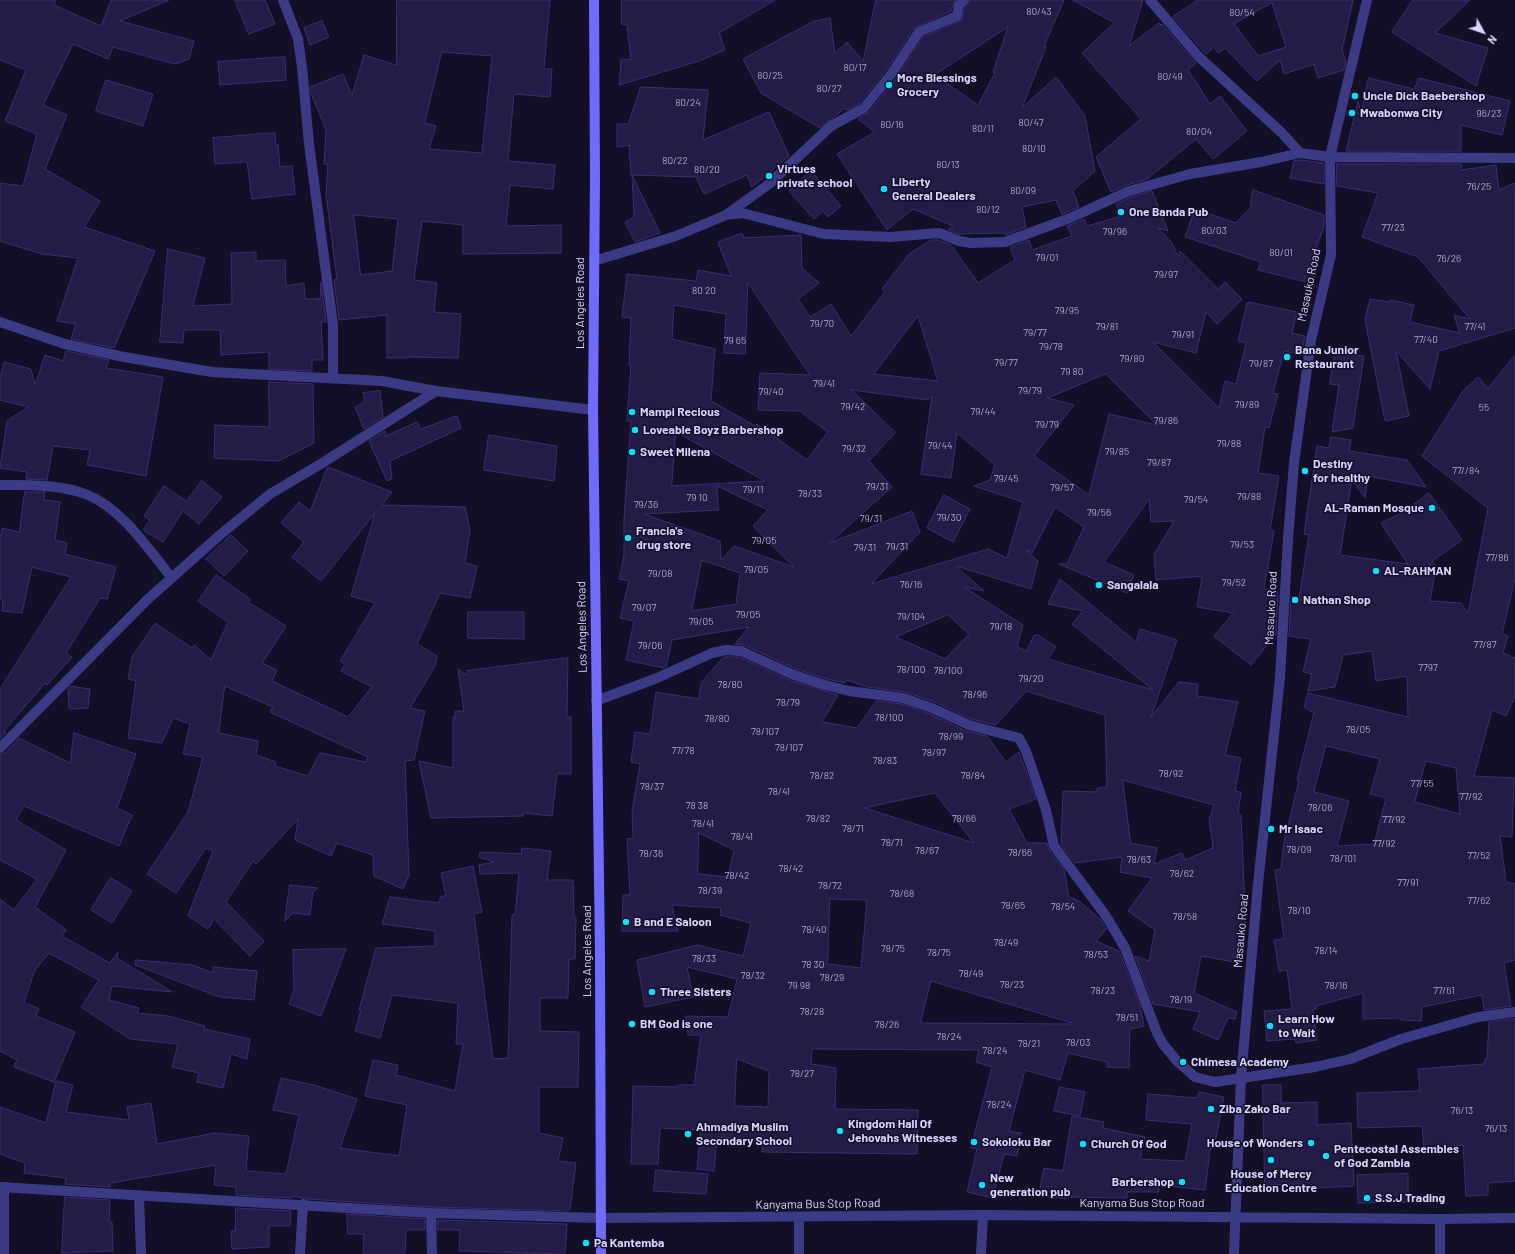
<!DOCTYPE html>
<html>
<head>
<meta charset="utf-8">
<style>
  body { margin:0 }
  #map { position:relative; width:1515px; height:1254px; overflow:hidden; background:#130f26; font-family:Barlow,sans-serif }
  canvas { display:block }
  .north { position:absolute; left:1463px; top:12px; width:40px; height:40px; -webkit-text-stroke:3px #130f26; paint-order:stroke; rotate:130deg; font-size:11px; font-weight:700; line-height:16px; text-align:center; color:#d9d4ff }
  .north::after { content:''; display:block; margin:auto; width:14px; height:18px; background:#d9d4ff; clip-path:polygon(50% 0,100% 100%,50% 72%,0 100%) }
</style>
</head>
<body>
<div id="map">
<canvas width="1515" height="1254"></canvas>
<div class="north">N</div>
</div>
<script>
const c = document.querySelector('canvas').getContext('2d');
c.lineJoin = 'round';
function fillPath(path, color) { c.fillStyle = color; c.fill(path, 'evenodd'); }
function trace(path, color, width, dash) { c.strokeStyle = color; c.lineWidth = width; c.lineCap = dash ? 'butt' : 'round'; c.setLineDash(dash || []); c.stroke(path); }
function label(font, color, halo, rows, align = 'center') {
  c.font = font + ' Barlow,sans-serif'; c.lineWidth = 3; c.setLineDash([]); c.textBaseline = 'middle'; c.strokeStyle = halo; c.fillStyle = color; for (const [text, x, y, turn = 0] of rows) {
    c.save(); c.translate(x, y); c.rotate((+turn || 0) * Math.PI / 180); c.textAlign = isNaN(turn) ? turn : align; if (halo) c.strokeText(text, 0, 0); c.fillText(text, 0, 0); c.restore();
  }
}
const building = new Path2D(`
  M0 0H56L54 5 101 26 111 0H169L120 21 194 41 189 59 175 64 113 47 108 59 73 44 43 105 67 115 45 169 100 201 84 227 155 251 114 348 71 339 76 324 57 321 78 258 42 254 0 241V183L23 186 37 134 5 121 26 70 0 60Z
  M235 0H265L275 24 249 34Z
  M397 0H550L544 69H552L550 97 514 94 508 161 555 165 553 189 510 185 506 226 561 225V253L463 254V225L422 221 414 280 437 283 434 312 461 314 458 358 408 357V358H387V315L339 320 334 280 337 279 326 195 328 165 324 164 326 130 311 93 310 87 343 74 352 95 364 55 396 65ZM442 52 492 56 482 153 429 149 436 126 425 123ZM354 215 398 219 392 271 361 275Z
  M622 0H775L719 33 725 50 699 61 619 85 621 59 631 60 627 25 622 24Z
  M876 0H955L951 11 914 28 887 69 860 103 847 110 845 108 820 128 761 93 743 59 814 21 830 18 835 53 847 42 863 61Z
  M970 0H1064L1044 46 1046 47 1022 108 1056 77 1085 116 1095 171 1073 191 1079 207 1062 214 1056 200 1022 207 1026 227 1005 235 1004 233 958 234 948 230 953 226 913 209 887 230 837 154 875 132 858 119 869 112 897 77 923 37 962 20 965 8ZM1008 27 993 72 995 73 978 105 935 75Z
  M1073 0H1143L1129 46 1159 23 1161 25 1162 24 1196 63 1188 70 1210 104 1220 96 1247 131 1213 159 1196 139 1147 179 1127 185 1111 192 1096 157 1141 119 1082 53 1114 23Z
  M1198 0H1353L1342 50 1346 62 1344 70 1318 78 1314 64 1284 74 1280 60 1257 81 1225 48 1218 53 1214 47 1206 54 1173 17ZM1272 3 1286 47 1258 56 1234 24Z
  M1413 0H1470L1435 33 1488 48 1476 86 1392 32Z
  M322 21 329 37 310 45 304 28Z
  M285 57 286 80 220 85 218 62Z
  M1369 78 1414 89 1419 78 1510 101 1502 135 1461 125V151H1346L1358 101 1361 112Z
  M106 80 153 94 143 126 96 111Z
  M641 87 708 90 703 140 769 112 789 156 752 187 747 175 704 194 696 177 631 175 629 145 617 147V124H628Z
  M275 133 276 145 278 144 280 167 292 166 295 194 252 199 247 162 215 164 213 138Z
  M1300 160 1324 163V184L1290 178 1294 161Z
  M1337 164H1461V170L1496 165 1499 190 1515 183V328L1439 351 1430 389 1396 351 1409 416 1385 421 1365 320 1370 299 1390 302V300L1414 305 1410 322 1460 333 1454 315 1470 319 1418 257 1362 237 1378 193 1337 186Z
  M811 171 841 206 828 217 823 211 814 219 789 191Z
  M632 175 660 233 635 242 625 222 634 217Z
  M1253 190 1324 215V226L1311 264 1317 265 1314 284 1258 270 1261 262 1185 237 1195 209 1236 223 1250 208Z
  M1152 191 1168 231 1158 228 1172 243 1178 257 1180 251 1218 289 1225 282 1242 299 1217 324 1206 312 1196 353 1153 342 1219 408 1225 381 1236 384 1246 343 1238 341 1247 303 1248 305 1249 302 1297 312 1292 333 1305 336 1301 355 1284 351 1273 393 1278 394 1269 428 1265 427 1258 473 1279 476 1270 530 1274 531 1264 588 1278 592 1276 634 1251 665 1214 636 1233 613 1197 607 1202 576 1156 580 1154 555 1174 521 1151 522 1149 499 1104 562 1134 575 1127 593 1059 564H1067L1084 527 1055 507 1032 553 1025 550 1038 561 1031 589 956 566 984 591 964 587 1023 625 1017 647 1027 651 1034 635 1036 636 1037 634 1056 647 1048 659 1153 690 1072 624 1083 611 1048 604 1060 579 1136 642 1140 629 1177 640 1151 717 1179 682 1198 684 1197 696 1238 702 1225 755 1241 758 1235 791 1241 792 1238 813 1241 815 1246 929H1240L1234 962 1201 956 1194 993 1237 1012 1235 1019 1228 1018 1218 1040 1193 1029 1200 1012 1153 1004 1135 956 1149 961 1155 930 1128 911 1152 878 1120 872 1122 857 1075 863 1061 845 1063 791 1097 792V788L1107 787 1105 715 1026 691 996 725 971 719 935 702 905 692 867 687 847 680 845 683 827 679 796 669 744 645 735 644 749 627 672 640 666 667 664 668 626 660 634 621 620 618 629 581 619 579 624 556V519L631 421H627L631 365H629L631 318 622 317 627 274 696 281 698 270 731 276 718 242 742 233 744 238 801 235 802 268 819 283 798 299 810 317 831 304 851 336 885 292 882 289 909 254 931 240H938L951 245 978 283 1015 260 1010 247 1029 240 1032 250 1072 236 1067 226 1084 219 1087 226 1121 216 1116 204 1131 197ZM748 283 810 375 760 373 758 410 800 411 828 432 807 460 757 424V427L711 401 715 349 672 339 674 305 726 314 724 353 745 354ZM918 316 938 381 874 374ZM1106 374 1157 425 1109 414 1089 495 1034 456 1074 405 1048 398ZM852 390 928 400 932 396 921 474 951 478 957 433 995 465 990 480 974 486 1023 502 1007 558 988 549 871 584 920 532 912 511 829 543 892 487 869 461 895 433ZM676 432 765 481 672 486ZM717 486 768 510 753 526 794 567 734 546 721 560 720 541 644 514 718 510ZM702 560 740 573 736 604 692 611ZM948 615 969 634 945 659 896 637ZM1123 780 1214 805 1209 820 1213 848 1185 860 1182 853 1154 864 1157 848 1131 843Z
  M168 249 205 258 193 306 232 304 231 253 256 252V261L285 260 286 286 304 283 305 299H320L321 282 326 322H321L323 360H312V371L269 369V352L221 355 220 330H184L183 343 160 342Z
  M66 351 109 360 106 368 163 377 146 476 87 465 90 450 53 446 47 480 26 479 27 472 0 468 7 421 28 407 0 400V378L4 362 31 369 35 385 45 355 63 361Z
  M1335 352 1364 356 1353 428 1332 432 1339 385 1330 384Z
  M1515 355V579L1502 634 1508 636 1503 653 1515 658V696L1506 716 1492 710 1474 776 1514 778 1512 837 1500 836 1506 882 1515 884V960L1504 963 1511 1006 1484 1010 1482 995 1422 1007 1421 1021 1401 1020V1018L1363 1019V993L1316 1006V1009L1313 1010 1317 1040 1296 1043 1295 1039 1267 1041 1264 1011 1292 1009 1287 970 1279 971 1274 940 1284 939 1275 870 1281 869 1284 842 1299 781 1297 780 1314 713 1304 707 1308 693 1408 717 1407 676 1376 681 1372 651 1343 655 1335 687 1308 691 1312 674 1303 672 1311 639 1289 636 1291 596 1299 599 1309 535 1304 534 1317 446 1329 448 1331 437 1351 440 1349 451 1407 460 1426 487 1368 476 1365 498 1352 479 1340 555 1408 564 1381 523 1400 514 1429 493 1462 540 1432 561 1436 566 1430 601 1461 603 1468 613 1488 508 1422 456 1463 391 1478 377 1488 388ZM1326 746 1380 759 1370 794 1386 798 1374 844 1337 846 1349 801 1314 792ZM1426 761 1456 768 1460 814 1415 802Z
  M269 382 313 384 314 443 278 461 214 458 215 425 269 427Z
  M380 391 383 417 364 429 355 407 365 402 363 393Z
  M457 416 461 428 390 461 392 479 387 481 369 441 385 431 386 436 417 422 420 429Z
  M489 435 557 446 554 481 484 470Z
  M328 467 392 492 382 505 465 507 470 530 465 563 477 566 470 598 440 593 417 644 437 656 435 666 410 708 425 711 414 760 405 761 409 875 403 889 374 876 373 855 337 843 331 856 295 840 298 819 256 864 253 861 226 902 264 941 250 956 214 919 208 929 188 916 213 851 206 848 176 893 147 874 188 812 203 757 183 754 190 724 173 718 162 743 128 738 136 681 128 679 132 657 155 623 192 648 194 645 211 660 228 622 198 601 216 575 250 599 248 602 286 626 262 663 277 670 272 681 348 717 372 687 341 671 345 664 340 661 375 603 351 596 375 513 321 581 292 557 304 542 281 523 299 502 310 511ZM225 686 273 707 270 712 368 757 366 762 320 753 308 776 275 766 276 762 256 755 258 741 219 733Z
  M202 481 222 497 199 524 183 511 163 542 143 530 150 520 144 516 164 486 186 501Z
  M25 492H45L44 500 60 502 55 540 67 543 65 554 116 567 107 599 100 598 66 653 72 657 47 685 45 683 4 731 6 732 0 739V689L71 577 32 567 22 613 2 611 3 600 0 599V539L2 528 19 532Z
  M944 495 970 509 953 542 927 528Z
  M231 535 248 551 224 576 206 559Z
  M468 612H524V639L468 638Z
  M724 657H739L792 681 838 695 822 722 857 728 876 701 902 704 930 714 966 731 987 736 1006 762 1019 752 1036 799 1009 809 1027 843H1047L1049 850 1064 870 1069 897 1079 901 1101 920 1106 929 1096 941 1119 951 1140 1005 1144 1026 1130 1029 1129 1068 1107 1067V1062L1068 1053 1060 1080 1025 1070 1009 1131 1021 1133 1017 1156 1004 1154 993 1198 967 1192 977 1149 971 1148 992 1067 976 1062 979 1050 812 1049 811 1064 836 1068 835 1109 918 1110 917 1154 762 1152 763 1139 717 1137 714 1171 697 1169 701 1130 660 1128 658 1164H631L633 1086 677 1087V1085H694L701 1035H688L686 1016 728 1017 737 979 687 967 693 997 645 1007 637 960 697 945 743 956 751 923 720 915 721 908 672 905 678 931H622L623 895H630L627 839 633 838 632 812 640 764 631 762 635 732 650 734 656 692 699 699 701 683ZM935 793 974 843 865 808ZM699 833 734 850 728 877 698 874ZM830 899 867 900 861 968 828 964ZM931 981 1072 1023V1024L921 1023ZM737 1059 769 1071 768 1107 735 1106Z
  M568 658 567 717H571V774H557L552 816 523 813V816L431 818 419 761 453 768V717L455 718V711H464L458 669 467 675V671Z
  M70 686 90 689 88 708 69 709 68 689Z
  M74 733 136 754 117 808 132 815 119 846 24 806 16 820 66 850 35 907 66 930 62 936 110 963 118 952 117 958 172 992 112 986 109 1000 139 1008 137 1013 168 1016 205 1026 204 1029 250 1039 247 1059 231 1054 223 1088 197 1082 199 1073 172 1067 178 1044 130 1039 81 1007 99 980 49 953 35 970 24 1002 39 1009 36 1016 75 1032 54 1082 14 1067 17 1060 0 1051V899L14 910 37 879 0 860V754L5 753 19 738 70 763Z
  M522 848 551 851 547 880H573L574 917H576L575 959H569L568 998H540V1031L579 1032 578 1087H539V1133L563 1138 558 1161 576 1163 570 1209 568 1211 431 1207 308 1199 291 1196V1198L236 1195V1187L214 1185 216 1165 111 1183 110 1187 65 1184 66 1178 24 1173 25 1163 0 1154V1107L46 1123 56 1081 73 1085 66 1112 129 1120 127 1107 151 1103 157 1144 215 1133 249 1136 246 1171 286 1174 299 1115 273 1110 281 1078 314 1085 357 1099 340 1148 399 1156 407 1105 365 1096 373 1060 398 1065 396 1075 455 1091 463 1044H456L458 1003 392 995 380 1038 355 1031 361 1010H359L376 948 435 946V931L382 924 390 897 439 903 441 896H446L441 873 473 866 482 912 474 914 493 1059 508 1058 512 915H515L519 873 480 874 479 865 494 862 479 857 480 852 521 854Z
  M111 878 132 891 112 923 91 910Z
  M290 885 318 888 313 892 310 915 293 913 285 921Z
  M346 949 321 1016 289 1004 294 990 293 950Z
  M136 960 193 965 213 973V967L257 971 254 1000 220 997 135 965Z
  M1515 1019V1181L1488 1183V1195L1466 1196 1463 1145 1424 1148 1422 1126 1358 1128 1357 1093 1420 1091 1418 1069 1484 1064 1485 1059H1487L1489 1022Z
  M1263 1085H1281V1103L1317 1102V1125L1351 1123 1354 1186 1301 1189V1184L1265 1185Z
  M1060 1087 1085 1092 1080 1116 1054 1111Z
  M1199 1092 1224 1097 1215 1143H1211L1205 1190 1159 1185V1192H1127V1198L1066 1197 1065 1199 1039 1194 1044 1168 1063 1171 1072 1116 1104 1122 1103 1128 1145 1137 1140 1159 1185 1161 1192 1124 1146 1120 1148 1094 1197 1098Z
  M656 1170 708 1174 706 1194 654 1191Z
  M1408 1174V1202L1358 1203 1357 1175Z
  M65 1197 110 1200 109 1222H112L113 1251 62 1253Z
  M236 1208 291 1211 290 1226H269V1247L232 1249 231 1231H235Z
  M347 1214 425 1219V1230H406L405 1254H363L364 1234H348Z
  M438 1220 567 1224 565 1254 459 1251 460 1230H438Z`);
fillPath(building, '#241b47');
trace(building, '#3b2d73', 1);
trace(new Path2D(`
  M283 0 298 39 302 67 309 144 333 325V377
  M1150 0 1199 57 1282 133 1300 153
  M726 215 769 184 831 126 864 108 892 73 919 32 957 16 959 5 964 0
  M594 261 676 236 726 215 742 213 824 234 890 237 939 233 959 241 971 243 1005 242 1070 218 1129 191 1190 174 1261 162 1300 153 1330 157 1515 158
  M0 322 65 344 124 357 212 372 382 381 436 391
  M0 485C27 485 62 484 88 495 122 509 149 550 172 578
  M596 701 657 678 712 653 726 650 741 651 794 675 825 685 849 691 903 698 932 708 969 725 1019 738 1026 751 1046 810 1054 846 1106 916 1125 948 1157 1033 1163 1044 1177 1061 1195 1077 1215 1082 1315 1067 1350 1059 1401 1039 1478 1017 1515 1012
  M0 748 148 599 221 534 270 494 319 465 436 391 593 410
  M4 1187V1254
  M139 1195 141 1254
  M431 1213 432 1254
  M799 1217V1254
  M600 1218 983 1215 1440 1219 1515 1218
  M300 1254 303 1204
  M981 1254 983 1215
  M1234 1254 1241 1078 1258 884 1280 678 1288 539 1294 463 1311 340 1331 255 1330 157 1367 0
  M1440 1254V1219`), '#3d3a85', 10);
trace(new Path2D(`
  M0 1187 431 1213 600 1218`), '#3d3a85', 10);
trace(new Path2D(`
  M594 0 595 176 593 410 600 955 601 1254`), '#6f6bff', 10);
for (const [x, y, r, color] of [
  [889,85,4,"#00e5ff"],
  [1355,96,4,"#00e5ff"],
  [1352,113,4,"#00e5ff"],
  [769,176,4,"#00e5ff"],
  [884,189,4,"#00e5ff"],
  [1121,212,4,"#00e5ff"],
  [1287,357,4,"#00e5ff"],
  [632,412,4,"#00e5ff"],
  [635,430,4,"#00e5ff"],
  [632,452,4,"#00e5ff"],
  [1305,471,4,"#00e5ff"],
  [1432,508,4,"#00e5ff"],
  [628,538,4,"#00e5ff"],
  [1376,571,4,"#00e5ff"],
  [1099,585,4,"#00e5ff"],
  [1295,600,4,"#00e5ff"],
  [1271,829,4,"#00e5ff"],
  [626,922,4,"#00e5ff"],
  [652,992,4,"#00e5ff"],
  [632,1024,4,"#00e5ff"],
  [1270,1026,4,"#00e5ff"],
  [1183,1062,4,"#00e5ff"],
  [1211,1109,4,"#00e5ff"],
  [840,1131,4,"#00e5ff"],
  [688,1134,4,"#00e5ff"],
  [974,1142,4,"#00e5ff"],
  [1311,1143,4,"#00e5ff"],
  [1083,1144,4,"#00e5ff"],
  [1326,1156,4,"#00e5ff"],
  [1271,1160,4,"#00e5ff"],
  [1182,1182,4,"#00e5ff"],
  [982,1185,4,"#00e5ff"],
  [1367,1198,4,"#00e5ff"],
  [586,1243,4,"#00e5ff"]
]) { const dot = new Path2D(); dot.arc(x, y, r, 0, 2 * Math.PI); c.fillStyle = color; c.fill(dot); trace(dot, '#130f26', 1.5); }
label('10px', '#aca6d1', null, [
  ["80/43",1039,12],
  ["80/54",1242,13],
  ["80/17",855,68],
  ["80/25",770,76],
  ["80/49",1170,77],
  ["80/27",829,89],
  ["80/24",688,103],
  ["96/23",1489,114],
  ["80/47",1031,123],
  ["80/16",892,125],
  ["80/11",983,129],
  ["80/04",1199,132],
  ["80/10",1034,149],
  ["80/22",675,161],
  ["80/13",948,165],
  ["80/20",707,170],
  ["76/25",1479,187],
  ["80/09",1023,191],
  ["80/12",988,210],
  ["77/23",1393,228],
  ["80/03",1214,231],
  ["79/96",1115,232],
  ["80/01",1281,253],
  ["79/01",1047,258],
  ["76/26",1449,259],
  ["79/97",1166,275],
  ["80 20",704,291],
  ["79/95",1067,311],
  ["79/70",822,324],
  ["79/81",1107,327],
  ["77/41",1475,327],
  ["79/77",1035,333],
  ["79/91",1183,335],
  ["77/40",1426,340],
  ["79 65",735,341],
  ["79/78",1051,347],
  ["79/80",1132,359],
  ["79/77",1006,363],
  ["79/87",1261,364],
  ["79 80",1072,372],
  ["79/41",824,384],
  ["79/79",1030,391],
  ["79/40",771,392],
  ["79/89",1247,405],
  ["79/42",853,407],
  ["55",1484,408],
  ["79/44",983,412],
  ["79/86",1166,421],
  ["79/79",1047,425],
  ["79/88",1229,444],
  ["79/44",940,446],
  ["79/32",854,449],
  ["79/85",1117,452],
  ["79/87",1159,463],
  ["77//84",1466,471],
  ["79/45",1006,479],
  ["79/31",877,487],
  ["79/57",1062,488],
  ["79/11",753,490],
  ["78/33",810,494],
  ["79/88",1249,497],
  ["79 10",697,498],
  ["79/54",1196,500],
  ["79/36",646,505],
  ["79/56",1099,513],
  ["79/30",949,518],
  ["79/31",871,519],
  ["79/05",764,541],
  ["79/53",1242,545],
  ["79/31",897,547],
  ["79/31",865,548],
  ["77/86",1497,558],
  ["79/05",756,570],
  ["79/08",660,574],
  ["79/52",1234,583],
  ["76/16",911,585],
  ["79/07",644,608],
  ["79/05",748,615],
  ["79/104",911,617],
  ["79/05",701,622],
  ["79/18",1001,627],
  ["77/87",1485,645],
  ["79/06",650,646],
  ["7797",1428,668],
  ["78/100",911,670],
  ["78/100",948,671],
  ["79/20",1031,679],
  ["78/80",730,685],
  ["78/96",975,695],
  ["78/79",788,703],
  ["78/100",889,718],
  ["78/80",717,719],
  ["78/05",1358,730],
  ["78/107",765,732],
  ["78/99",951,737],
  ["78/107",789,748],
  ["77/78",683,751],
  ["78/97",934,753],
  ["78/83",885,761],
  ["78/92",1171,774],
  ["78/82",822,776],
  ["78/84",973,776],
  ["77/55",1422,784],
  ["78/37",652,787],
  ["78/41",779,792],
  ["77/92",1471,797],
  ["78 38",697,806],
  ["78/06",1320,808],
  ["78/82",818,819],
  ["78/66",964,819],
  ["77/92",1394,820],
  ["78/41",703,824],
  ["78/71",853,829],
  ["78/41",742,837],
  ["78/71",892,843],
  ["77/92",1384,844],
  ["78/09",1299,850],
  ["78/67",927,851],
  ["78/66",1020,853],
  ["78/36",651,854],
  ["77/52",1479,856],
  ["78/101",1343,859],
  ["78/63",1139,860],
  ["78/42",791,869],
  ["78/62",1182,874],
  ["78/42",737,876],
  ["77/91",1408,883],
  ["78/72",830,886],
  ["78/39",710,891],
  ["78/68",902,894],
  ["77/62",1479,901],
  ["78/65",1013,906],
  ["78/54",1063,907],
  ["78/10",1299,911],
  ["78/58",1185,917],
  ["78/40",814,930],
  ["78/49",1006,943],
  ["78/75",893,949],
  ["78/14",1326,951],
  ["78/75",939,953],
  ["78/53",1096,955],
  ["78/33",704,959],
  ["78 30",813,965],
  ["78/49",971,974],
  ["78/32",753,976],
  ["78/29",832,978],
  ["78/23",1012,985],
  ["79 98",799,986],
  ["78/16",1336,986],
  ["78/23",1103,991],
  ["77/61",1444,991],
  ["78/19",1181,1000],
  ["78/28",812,1012],
  ["78/51",1127,1018],
  ["78/26",887,1025],
  ["78/24",949,1037],
  ["78/03",1078,1043],
  ["78/21",1029,1044],
  ["78/24",995,1051],
  ["78/27",802,1074],
  ["78/24",999,1105],
  ["76/13",1462,1111],
  ["76/13",1496,1129]
]);
label('bold 12px', '#d9d4ff', '#130f26', [
  ["More Blessings",897,78],
  ["Grocery",897,92],
  ["Uncle Dick Baebershop",1363,96],
  ["Mwabonwa City",1360,113],
  ["Virtues",777,169],
  ["private school",777,183],
  ["Liberty",892,182],
  ["General Dealers",892,196],
  ["One Banda Pub",1129,212],
  ["Bana Junior",1295,350],
  ["Restaurant",1295,364],
  ["Mampi Recious",640,412],
  ["Loveable Boyz Barbershop",643,430],
  ["Sweet Milena",640,452],
  ["Destiny",1313,464],
  ["for healthy",1313,478],
  ["AL-Raman Mosque",1424,508,"right"],
  ["Francia's",636,531],
  ["drug store",636,545],
  ["AL-RAHMAN",1384,571],
  ["Sangalala",1107,585],
  ["Nathan Shop",1303,600],
  ["Mr Isaac",1279,829],
  ["B and E Saloon",634,922],
  ["Three Sisters",660,992],
  ["Learn How",1278,1019],
  ["to Wait",1278,1033],
  ["BM God is one",640,1024],
  ["Chimesa Academy",1191,1062],
  ["Ziba Zako Bar",1219,1109],
  ["Kingdom Hall Of",848,1124],
  ["Jehovahs Witnesses",848,1138],
  ["Ahmadiya Muslim",696,1127],
  ["Secondary School",696,1141],
  ["Sokoloku Bar",982,1142],
  ["House of Wonders",1303,1143,"right"],
  ["Church Of God",1091,1144],
  ["Pentecostal Assembles",1334,1149],
  ["of God Zambia",1334,1163],
  ["House of Mercy",1271,1174,"center"],
  ["Education Centre",1271,1188,"center"],
  ["New",990,1178],
  ["generation pub",990,1192],
  ["Barbershop",1174,1182,"right"],
  ["S.S.J Trading",1375,1198],
  ["Pa Kantemba",594,1243]
], 'left');
label('12px', '#d9d4ff', '#130f26', [
  ["Masauko Road",1309,285,-78],
  ["Los Angeles Road",580,303,-90],
  ["Masauko Road",1271,608,-87],
  ["Los Angeles Road",582,627,-91],
  ["Masauko Road",1241,931,-85],
  ["Los Angeles Road",587,951,-90],
  ["Kanyama Bus Stop Road",1142,1203],
  ["Kanyama Bus Stop Road",818,1204,-1]
]);
</script>
</body>
</html>
